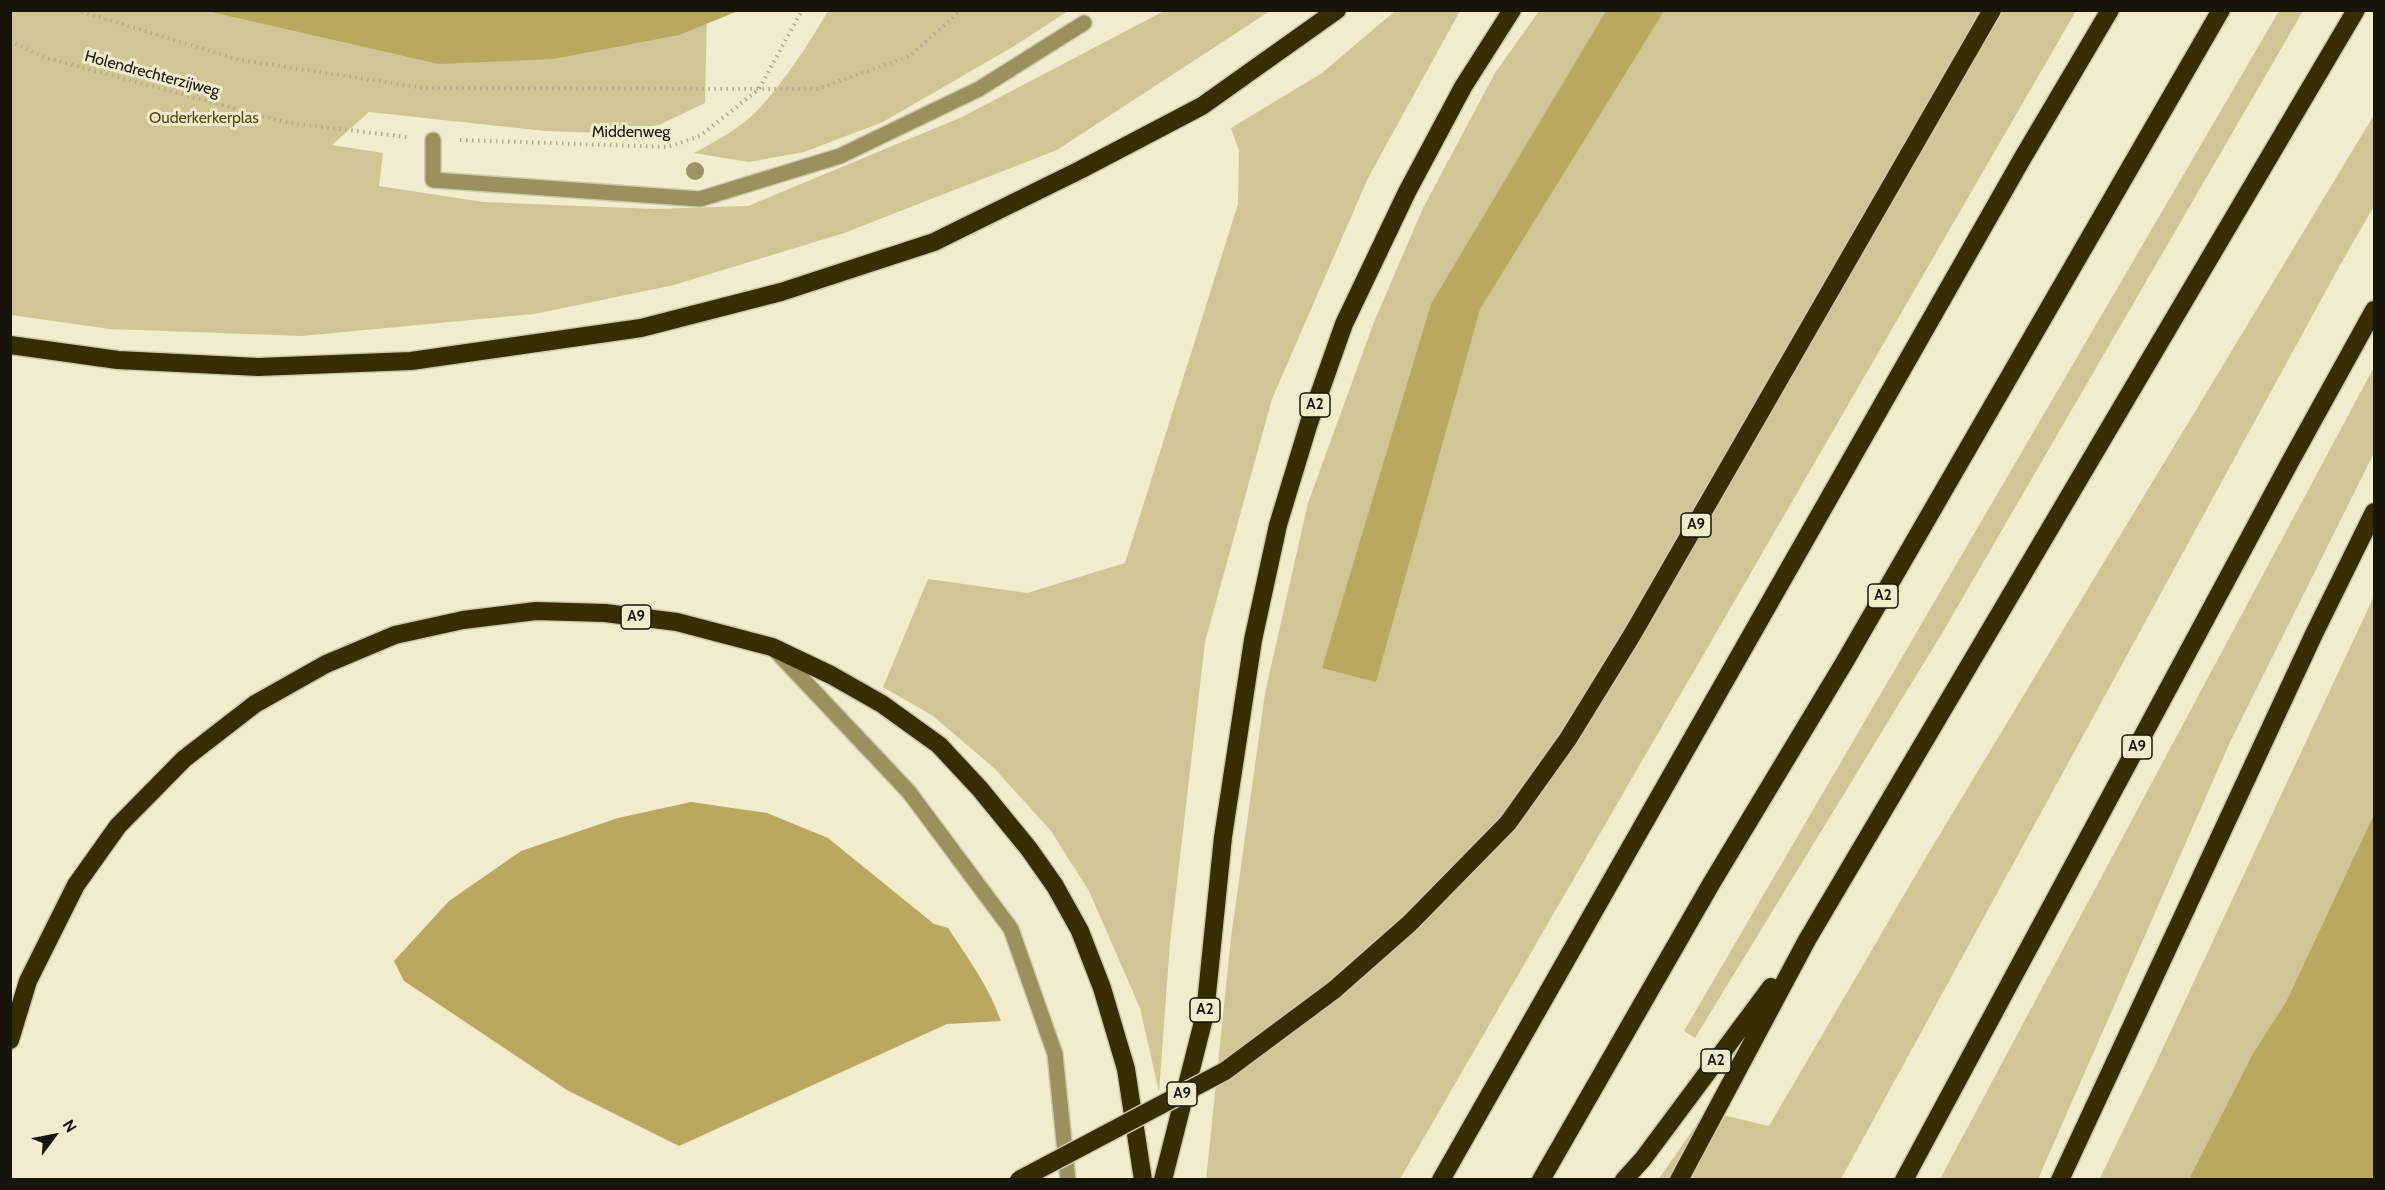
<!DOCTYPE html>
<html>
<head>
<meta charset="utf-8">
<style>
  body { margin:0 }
  #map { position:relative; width:2385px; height:1190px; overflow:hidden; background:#f2eccd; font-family:Cabin,sans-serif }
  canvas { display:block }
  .frame { position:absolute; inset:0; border:12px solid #17150a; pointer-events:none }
  .north { position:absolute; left:24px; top:1106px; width:60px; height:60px; -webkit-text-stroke:4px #f2eccd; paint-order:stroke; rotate:58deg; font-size:16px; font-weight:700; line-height:24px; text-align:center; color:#17150a }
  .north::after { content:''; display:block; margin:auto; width:21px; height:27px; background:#17150a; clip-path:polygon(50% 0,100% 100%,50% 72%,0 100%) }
</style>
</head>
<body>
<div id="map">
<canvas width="2385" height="1190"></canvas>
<div class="frame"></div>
<div class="north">N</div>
</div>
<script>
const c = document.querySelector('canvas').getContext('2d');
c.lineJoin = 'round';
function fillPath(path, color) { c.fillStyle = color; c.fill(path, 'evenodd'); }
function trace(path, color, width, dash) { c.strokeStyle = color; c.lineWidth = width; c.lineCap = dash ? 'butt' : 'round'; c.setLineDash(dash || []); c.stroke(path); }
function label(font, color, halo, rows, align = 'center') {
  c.font = font + ' Cabin,sans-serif'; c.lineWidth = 6; c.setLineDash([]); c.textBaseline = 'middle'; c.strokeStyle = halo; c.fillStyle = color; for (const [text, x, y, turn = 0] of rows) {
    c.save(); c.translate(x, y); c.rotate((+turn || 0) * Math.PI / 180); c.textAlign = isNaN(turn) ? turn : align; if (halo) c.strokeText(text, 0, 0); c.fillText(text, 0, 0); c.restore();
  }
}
fillPath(new Path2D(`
  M11 11H707L705 103 659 125 602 133 545 131 369 112 332 145 383 153 379 186 483 202 655 209 748 206 962 117 1164 11H1270L1057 150 844 233 674 285 534 314 302 336 110 329 11 315Z
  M828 11V10L1068 11 1016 45 883 122 804 152 749 162 694 153C716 141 741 128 759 109 786 79 808 45 828 11Z
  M1395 11H1460L1368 178 1272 399 1205 642 1170 943 1159 1092 1140 1008 1089 891 1051 831 994 768 933 716 883 687 928 579 1027 593 1125 563 1238 204 1239 151 1231 128 1322 73Z
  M1539 11H2076L1400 1179 1206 1180 1231 938 1265 693 1308 503 1374 322 1423 208 1495 73Z
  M2279 11H2303L1944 630 1695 1038 1684 1031Z
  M2374 115V206L2339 267 1841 1179 1658 1180 1706 1111 1769 1126 1932 847Z
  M2374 367V453L2230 742 2038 1179H1940Z
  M2374 596V814L2286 1002 2253 1053 2189 1179 2099 1180 2155 1065Z`), '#d0c594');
fillPath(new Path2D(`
  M207 11 738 10V11L679 35 553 59 439 64Z
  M1606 11H1664L1480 309 1376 682 1322 668 1431 304Z
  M691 802 767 813 828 838 934 924 948 928C968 958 989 987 1001 1021L947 1024 679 1146 567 1090 404 981 394 961 449 901 521 851 618 818Z
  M2374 814V1179H2189L2253 1053 2286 1002Z`), '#b8a860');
const lane = new Path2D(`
  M433 140V180L700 199 840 156 979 89 1084 23
  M776 651 909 792 1011 929 1055 1054 1068 1180`);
const highway = new Path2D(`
  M10 345 118 360 258 367 411 361 641 328 781 292 934 242 1080 170 1202 106 1337 10
  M1334 990 1410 923 1508 823 1568 739 1632 635 1992 10
  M10 1040 28 981 76 885 118 826 184 759 255 704 326 664 395 635 463 620 536 611 605 613 677 622 772 647 831 675 882 704 939 745 980 789 1029 849 1055 886 1080 931 1102 988 1126 1069 1143 1180
  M1163 1180 1205 1014 1223 837 1253 640 1278 525 1309 423 1344 324 1407 192 1463 87 1512 10
  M1441 1180 2022 159 2110 10
  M1541 1180 1711 884 1844 663 2221 10
  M1624 1180 1643 1159 1771 987
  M1679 1180 1807 940 2356 10
  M1904 1180 2290 462 2374 310
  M2060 1180 2314 634 2374 512`);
trace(lane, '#cfcaae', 18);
trace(highway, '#cfcaae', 21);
trace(new Path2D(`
  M76 10 240 60 425 88 817 89 910 56 961 10
  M10 41 43 57 289 123 407 137
  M460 140 668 147 700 136 759 89 802 10`), '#afaa91', 4, [1.5, 4.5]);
trace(lane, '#9b915e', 15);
trace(highway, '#372e00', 18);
const highwayBridge = new Path2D(`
  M1019 1180 1225 1071 1334 990`);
trace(highwayBridge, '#cfcaae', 21, []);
trace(highwayBridge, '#372e00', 18);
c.fillStyle = '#9c9366';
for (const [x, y] of [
  [695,171]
]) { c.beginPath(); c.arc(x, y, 9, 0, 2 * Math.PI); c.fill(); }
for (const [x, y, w] of [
  [1315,405,30],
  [1696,525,30],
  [1883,596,30],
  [636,617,30],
  [2137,747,30],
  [1205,1010,30],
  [1716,1061,30],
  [1182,1094,30]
]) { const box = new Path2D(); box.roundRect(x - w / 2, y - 12, w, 24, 4.5); c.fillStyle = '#f2eccd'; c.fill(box); trace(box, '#17150a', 1.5); }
label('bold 15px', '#17150a', null, [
  ["A2",1315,405],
  ["A9",1696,525],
  ["A2",1883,596],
  ["A9",636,617],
  ["A9",2137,747],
  ["A2",1205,1010],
  ["A2",1716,1061],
  ["A9",1182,1094]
]);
label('16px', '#17150a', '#f2eccd', [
  ["Holendrechterzijweg",152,74,15],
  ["Middenweg",631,132]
]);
label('16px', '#554a11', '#f2eccd', [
  ["Ouderkerkerplas",204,118]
]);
</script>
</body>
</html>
